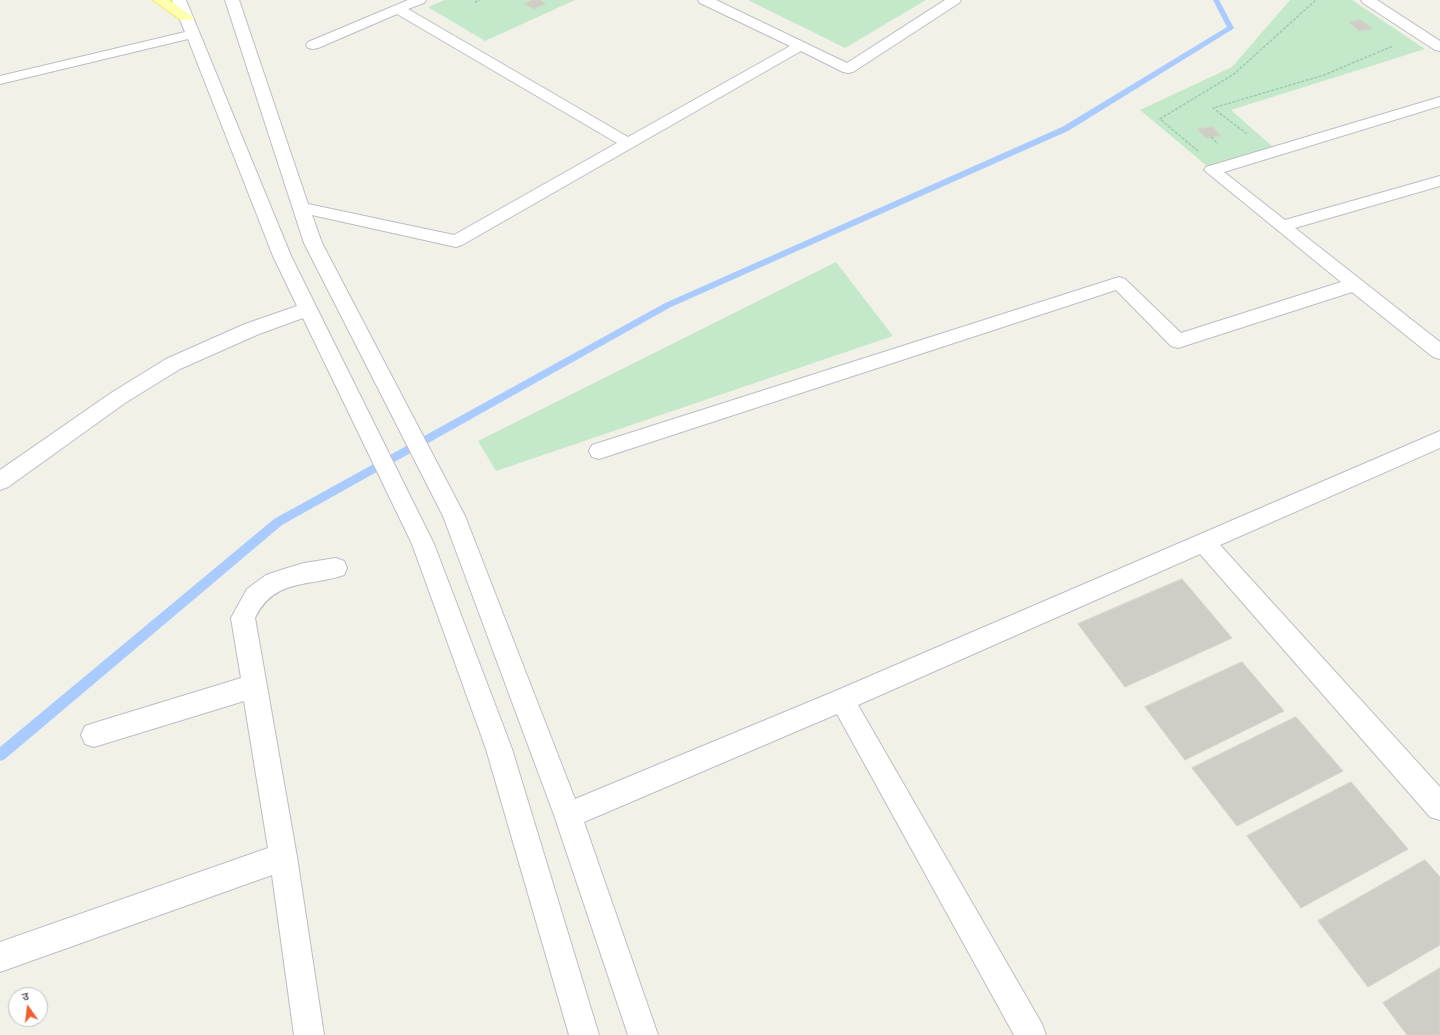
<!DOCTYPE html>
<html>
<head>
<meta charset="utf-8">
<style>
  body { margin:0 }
  #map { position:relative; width:1440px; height:1035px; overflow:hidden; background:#f1f1e8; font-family:"Open Sans","Noto Sans Devanagari",sans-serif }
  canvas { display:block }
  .north { position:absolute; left:8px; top:987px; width:40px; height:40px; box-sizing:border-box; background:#fff; border:1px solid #bfc0c3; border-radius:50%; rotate:346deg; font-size:11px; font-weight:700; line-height:16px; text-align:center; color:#5f6168 }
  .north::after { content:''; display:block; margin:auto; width:14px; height:18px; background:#f0602e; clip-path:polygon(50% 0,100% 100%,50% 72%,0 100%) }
</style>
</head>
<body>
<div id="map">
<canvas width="1440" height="1035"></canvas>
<div class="north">उ</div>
</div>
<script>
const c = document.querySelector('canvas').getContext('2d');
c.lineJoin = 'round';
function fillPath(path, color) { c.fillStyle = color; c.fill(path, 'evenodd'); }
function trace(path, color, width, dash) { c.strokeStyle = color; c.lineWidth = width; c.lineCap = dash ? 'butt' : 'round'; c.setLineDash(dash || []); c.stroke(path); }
fillPath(new Path2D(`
  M445 0H575L485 41 428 7Z
  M748 0H926L845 48Z
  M1290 0H1352L1425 49 1231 110 1273 147 1207 166 1140 110 1232 67Z
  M836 262 893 336 496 471 478 441Z`), '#c4e9ca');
fillPath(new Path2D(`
  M1213 0H1219L1234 28 1233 29 1068 131 671 307 282 525 5 759 0 761V747L274 519 665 303 1062 127 1227 27Z`), '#aacbff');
const building = new Path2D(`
  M539 0 546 3 534 9 524 4 532 0Z
  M1361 20 1373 29 1359 31 1349 22Z
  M1213 127 1221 136 1206 138 1198 129Z
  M1182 579 1232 638 1125 687 1078 624Z
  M1242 662 1284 711 1185 760 1145 707Z
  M1296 717 1343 771 1237 826 1192 768Z
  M1351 782 1408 849 1301 908 1247 836Z
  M1425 860 1440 877V945L1368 987 1318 921Z
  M1440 968V1035H1407L1383 1003Z`);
fillPath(building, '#cecec6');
trace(building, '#d6d4c5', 1);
const minor = new Path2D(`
  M172 0H186L291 256 434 544 512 749 599 1035H569L486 749 412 544 303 318 259 334 180 369 125 403 8 487 0 490V470L111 393 166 359 245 324 297 306 273 256 188 39 0 84V76L185 32Z
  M225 0H239L308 204 454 235 617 143 397 14 318 48 313 49 308 48 306 45 308 42 408 0H426L424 3 408 9 628 137 790 46 700 3 698 0H716L847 63 945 0H961L959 3 853 72 848 73 843 72 801 51 462 245 456 247 312 215 322 243 465 516 575 799 833 692 1440 431V448L1220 545 1440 787V820L1430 817 1200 554 858 705 1042 1024 1046 1035H1014L837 714 584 822 658 1035H628L554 815 443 516 304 243Z
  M1361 0H1377L1440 41V51L1435 50 1363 3Z
  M1440 97V106L1224 172 1285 220 1440 176V186L1295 228 1440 342V359L1433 357 1352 292 1178 348 1171 346 1116 290 599 459 592 457 589 451 592 445 1119 277 1125 279 1181 333 1341 282 1204 170 1206 167Z
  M336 558 344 561 347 568 344 575C309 587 274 578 255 618L297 857 324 1035H294L272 875 0 972V942L268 848 244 701 94 747 85 744 81 735 85 726 94 723 241 678 231 618 247 589 266 575 284 569 304 563Z`);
const major = new Path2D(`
  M153 0H169L193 17 191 20H181Z`);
trace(minor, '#bcbec3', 2);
trace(major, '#f7e75b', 2);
trace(new Path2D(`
  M475 2 480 0
  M1247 134 1213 108 1324 75 1393 46
  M1211 137 1218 144
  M1198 151 1160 119 1234 74 1316 0`), '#9ccbb2', 1.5, [3, 1.5]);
fillPath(minor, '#fff');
fillPath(major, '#feffaf');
</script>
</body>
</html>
